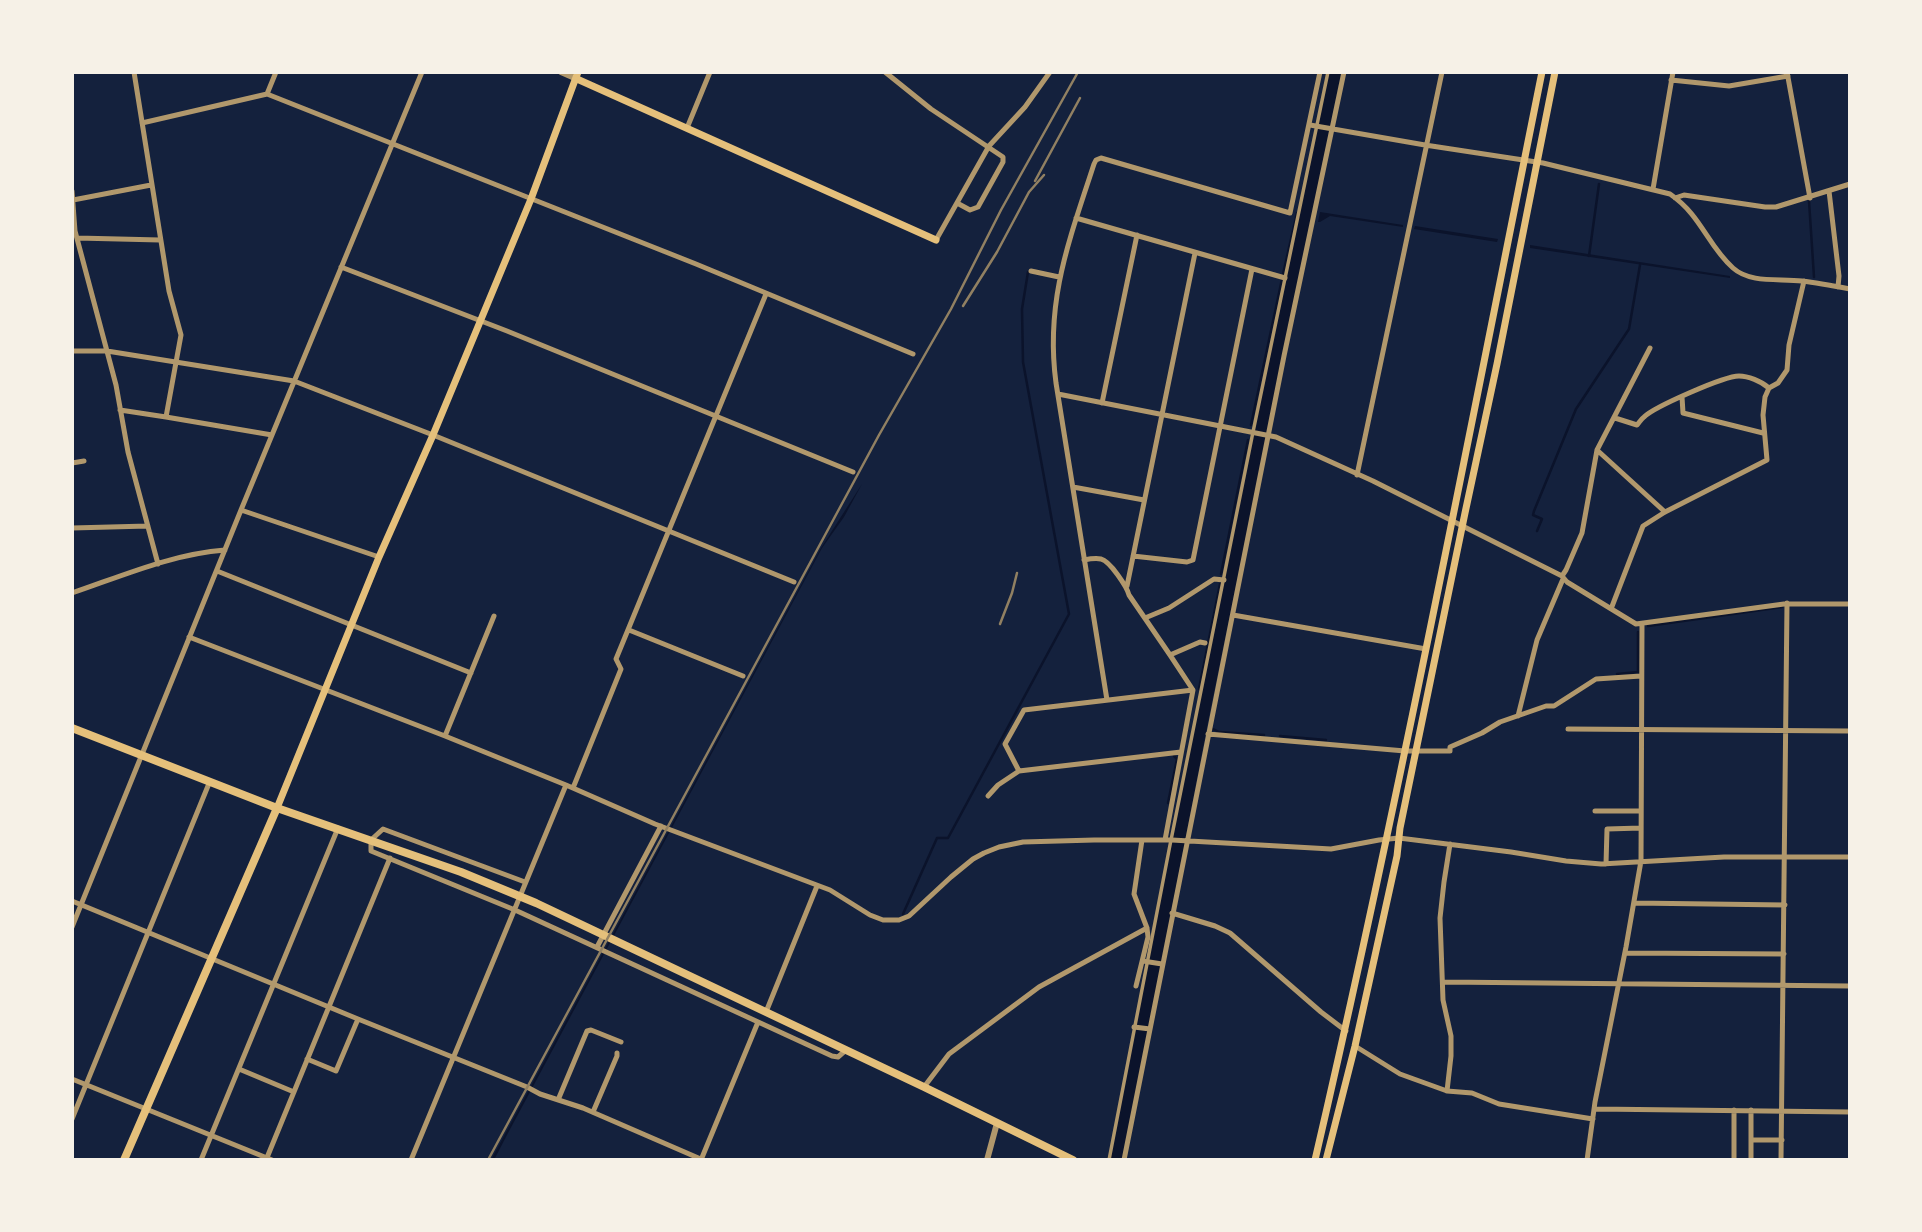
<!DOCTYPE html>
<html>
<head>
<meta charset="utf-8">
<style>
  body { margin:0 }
  #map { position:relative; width:1922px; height:1232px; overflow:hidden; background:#14213d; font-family:"Fira Sans",sans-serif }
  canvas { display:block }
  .frame { position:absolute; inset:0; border:74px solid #f6f1e7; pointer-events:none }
</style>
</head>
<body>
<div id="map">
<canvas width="1922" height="1232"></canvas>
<div class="frame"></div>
</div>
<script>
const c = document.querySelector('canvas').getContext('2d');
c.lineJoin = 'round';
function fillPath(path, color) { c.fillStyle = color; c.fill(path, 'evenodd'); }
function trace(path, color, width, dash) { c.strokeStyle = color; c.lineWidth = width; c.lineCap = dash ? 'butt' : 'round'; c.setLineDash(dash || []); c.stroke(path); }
fillPath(new Path2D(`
  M1320 212 1403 225V227L1330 216 1320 222H1318Z
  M1415 226 1498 239 1497 242 1414 229Z
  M1530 245 1730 276V278L1530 248Z
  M862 484 844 517 822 548 508 1133 494 1160H491L821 548Z`), '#0b132b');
trace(new Path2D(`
  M1809 201 1814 277
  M1589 256 1599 184
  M1283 274 1297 213
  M1251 425 1282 279
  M1537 531 1542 519 1533 515 1534 511 1576 409 1629 329 1640 265
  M1221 574 1248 440
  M1648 626 1782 607
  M1617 674 1638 672V632
  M1199 689 1220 584
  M1213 729 1219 732 1264 735
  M1280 736 1326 740
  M1168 803 1177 759 1174 756
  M903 914 937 838H948L1069 614 1023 362 1022 309 1028 272`), '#0b132b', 2.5);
trace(new Path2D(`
  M1116 1160 1203 711 1334 72`), '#0b132b', 14);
trace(new Path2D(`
  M1109 1160 1170 845 1253 432 1328 72`), '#b1986c', 3.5);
trace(new Path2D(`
  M885 72 931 109 1003 157V162L978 207 970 210 957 203
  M1787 72 1810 198
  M1671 80 1729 86 1788 76
  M267 94 276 72
  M142 123 267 94 696 264 913 354
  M1310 125 1425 145 1543 163 1670 194C1702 216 1707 245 1733 268 1751 284 1780 278 1802 281 1818 283 1834 286 1850 289
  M687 128 710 72
  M1653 189 1673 72
  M72 191 75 231 116 385 128 452 158 564
  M1829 191 1839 276 1838 287
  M1675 198 1684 195 1765 207H1776L1850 184
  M73 200 151 185
  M1076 218 1285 278
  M77 238 160 240
  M936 240 989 146 1025 107 1050 72
  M341 267 507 331 853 472
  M1031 271 1059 277
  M72 351H107L294 381 433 435 794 582
  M1058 394 1276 437 1373 481 1562 576 1567 582 1636 624 1784 604H1850
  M1682 397 1683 413 1763 433
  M1102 403 1137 235
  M120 410 166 417 181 335 169 291 134 72
  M166 417 272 435
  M1615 418 1637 425C1639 423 1641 419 1644 417 1654 407 1724 376 1739 376 1748 376 1761 381 1769 388
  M1597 450 1665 512
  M72 463 84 461
  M1357 475 1442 72
  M1073 487 1144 500
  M241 510 379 557
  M72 528 148 526
  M1133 556 1187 562 1193 560 1252 269
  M1084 560C1089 559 1096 558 1101 559 1110 561 1127 587 1129 595L1170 655 1193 690 1165 840
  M217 571 471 673
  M1562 576 1566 570 1582 533 1597 450 1650 348
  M1127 586 1195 253
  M72 593C122 576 172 554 225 550
  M1611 609 1643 526 1665 512 1767 460 1763 415 1765 397 1769 388 1778 383 1787 370 1789 345 1804 281
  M1233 615 1426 649
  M1145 618 1169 608 1214 579 1224 580
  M629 630 743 676
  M189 637 445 736 566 785 655 824 830 890 870 915 883 920H899L909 916 951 877 973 859 984 853 999 847 1023 842 1094 840H1172L1331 849 1379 840 1399 838 1511 852 1566 861 1601 864 1724 857H1850
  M1170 655 1200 642 1205 643
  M1107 700 1056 383C1045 301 1069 241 1094 164L1096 160 1101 158 1290 213 1320 72
  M1518 716 1537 640 1563 579
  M1568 729 1850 731
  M1208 734 1405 751H1450V747L1482 733 1500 722 1546 706H1554L1596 679 1641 676
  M445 736 494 616
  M1181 752 1019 771 1005 744 1024 710 1193 690
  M573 788 621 669 616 659 766 294
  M988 796 998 785 1019 771
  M1595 811H1641
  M1606 864 1607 829 1641 828
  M525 882 383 829 371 840V851L515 910 832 1056 838 1057 846 1050
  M72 901 358 1019 527 1087 540 1094 583 1108 703 1160
  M1634 903 1785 905
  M1172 913 1215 926 1230 933 1321 1012 1346 1031
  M72 927 241 510 422 72
  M597 947 661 826
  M1625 953 1784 954
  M1143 961 1162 964
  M1443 982 1850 986
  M1136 986 1148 937 1147 928 1134 894 1142 840
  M766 1012 817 886
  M1134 1027 1150 1029
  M1355 1046 1400 1074 1447 1091 1472 1093 1499 1104 1593 1119
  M307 1059 336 1071 358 1019
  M239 1069 294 1092
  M72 1079 272 1160
  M924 1087 949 1054 1039 987 1147 928
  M1447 1091 1451 1056V1036L1443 1000 1440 918 1444 882 1450 844
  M558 1100 587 1031 591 1030 621 1042
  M1595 1109 1850 1112
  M1751 1110V1160
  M593 1112 617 1056V1053
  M72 1119 210 781
  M1751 1140H1782
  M201 1160 338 828
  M266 1160 390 858
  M411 1160 566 785
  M701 1160 758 1022
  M1124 1160 1284 356 1344 72
  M1587 1160 1595 1102 1626 947 1641 861 1642 624
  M1734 1160V1110
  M1781 1160 1787 603`), '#b1986c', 5);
trace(new Path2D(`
  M561 72 577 79
  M987 1160 997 1123`), '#b1986c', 6);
trace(new Path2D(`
  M577 79 936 240
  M277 808 379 557 433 435 531 199 578 72
  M1315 1160C1399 799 1469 435 1542 72
  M1326 1160 1355 1046 1397 856 1400 828 1465 513 1497 364 1555 72`), '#e5c07b', 7);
trace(new Path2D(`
  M72 728 277 808 461 872 536 903 924 1087 1073 1160
  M124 1160 277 808`), '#e5c07b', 8);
trace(new Path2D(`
  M1035 181 1080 98
  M963 306 997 252 1029 192 1044 175
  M1000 624 1012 593 1017 573
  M488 1160 879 435 951 309 1001 210 1078 72`), '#918062', 2.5);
</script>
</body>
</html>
